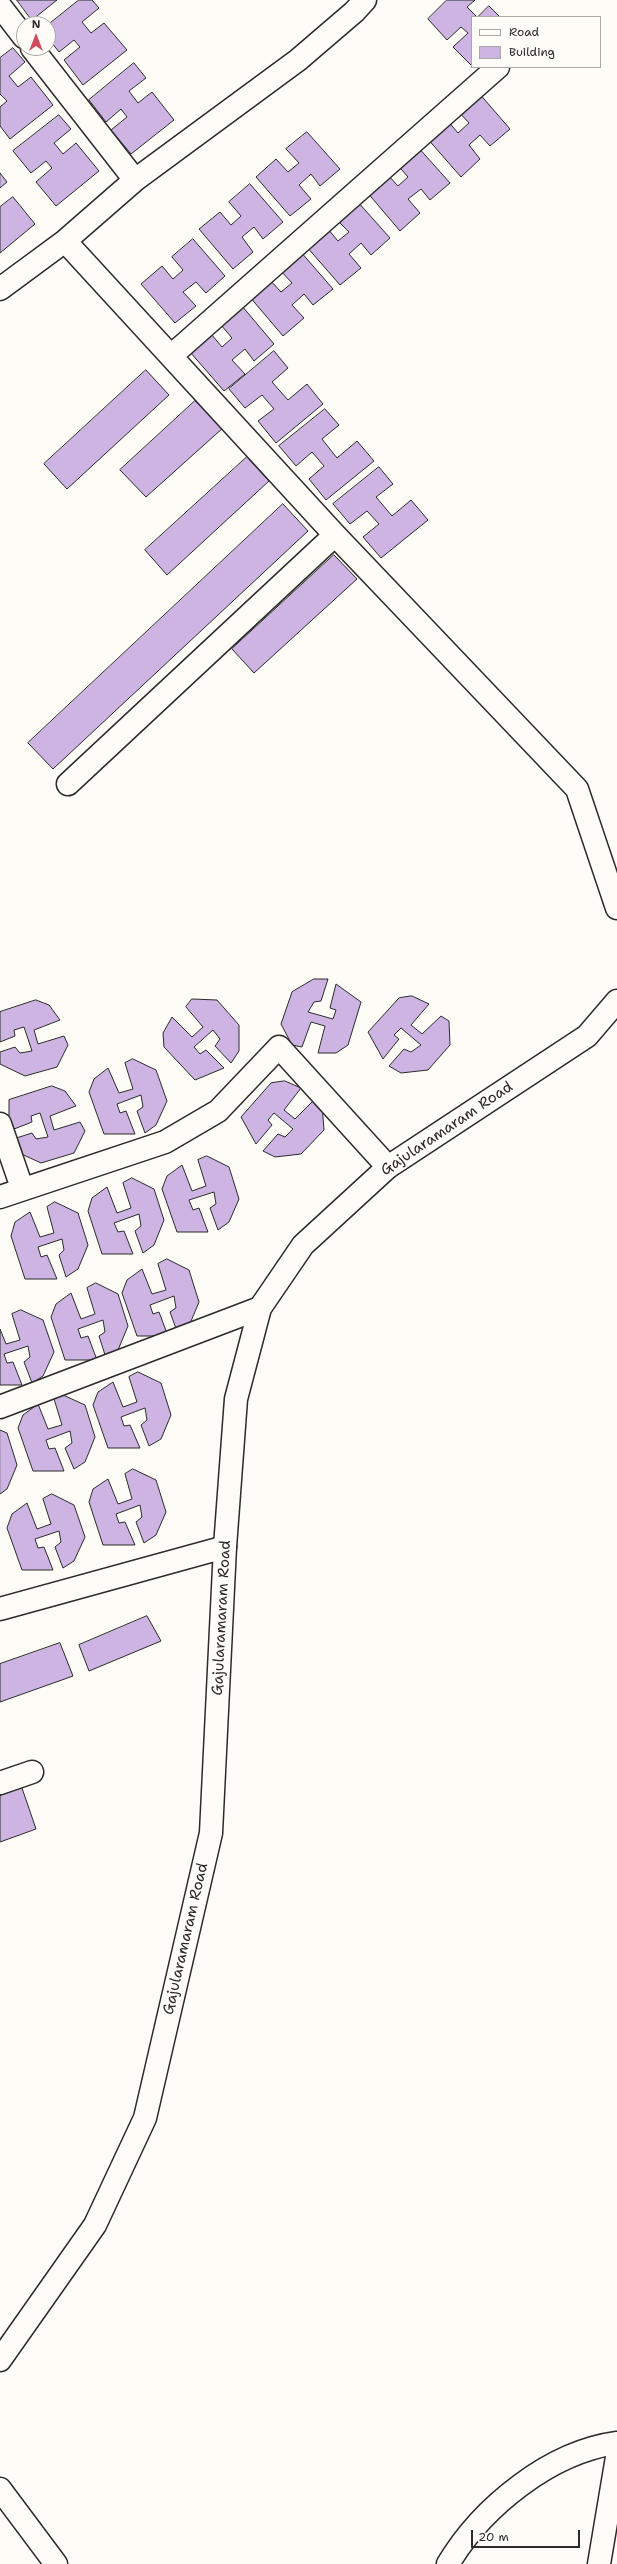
<!DOCTYPE html>
<html>
<head>
<meta charset="utf-8">
<style>
  body { margin:0 }
  #map { position:relative; width:617px; height:2564px; overflow:hidden; background:#fdfcf7; font-family:"Shantell Sans",sans-serif }
  canvas { display:block }
  .legend { position:absolute; left:471px; top:16px; width:130px; height:52px; box-sizing:border-box; background:#fdfcf7; border:1px solid #a9a8a5; margin:0; padding:5px 7px; list-style:none; font-size:12px; color:#2b2b2b }
  .legend li { display:flex; align-items:center; gap:8px; height:20px }
  .legend b { width:20px; border:1px solid #a9a8a5 }
  .north { position:absolute; left:16px; top:16px; width:40px; height:40px; box-sizing:border-box; background:#fdfcf7; border:1px solid #a9a8a5; border-radius:50%; rotate:0deg; font-size:11px; font-weight:700; line-height:16px; text-align:center; color:#2b2b2b }
  .north::after { content:''; display:block; margin:auto; width:14px; height:18px; background:#d1495b; clip-path:polygon(50% 0,100% 100%,50% 72%,0 100%) }
  .scale { position:absolute; left:471px; top:2530px; width:109px; height:18px; box-sizing:border-box; border:2px solid #2b2b2b; border-top:0; padding-left:5px; font-size:12px; line-height:14px; white-space:nowrap; color:#2b2b2b; -webkit-text-stroke:3px #fdfcf7; paint-order:stroke }
</style>
</head>
<body>
<div id="map">
<canvas width="617" height="2564"></canvas>
<ul class="legend">
<li><b style="height:5px;background:#fdfcf7"></b>Road</li>
<li><b style="height:11px;background:#cdb4e3"></b>Building</li>
</ul>
<div class="north">N</div>
<div class="scale">20 m</div>
</div>
<script>
const c = document.querySelector('canvas').getContext('2d');
c.lineJoin = 'round';
function fillPath(path, color) { c.fillStyle = color; c.fill(path, 'evenodd'); }
function trace(path, color, width, dash) { c.strokeStyle = color; c.lineWidth = width; c.lineCap = dash ? 'butt' : 'round'; c.setLineDash(dash || []); c.stroke(path); }
function label(font, color, halo, rows, align = 'center') {
  c.font = font + ' "Shantell Sans",sans-serif'; c.lineWidth = 4; c.setLineDash([]); c.textBaseline = 'middle'; c.strokeStyle = halo; c.fillStyle = color; for (const [text, x, y, turn = 0] of rows) {
    c.save(); c.translate(x, y); c.rotate((+turn || 0) * Math.PI / 180); c.textAlign = isNaN(turn) ? turn : align; if (halo) c.strokeText(text, 0, 0); c.fillText(text, 0, 0); c.restore();
  }
}
const building = new Path2D(`
  M17 0H57L32 20Z
  M79 0H92L99 8 82 22 91 33 104 23 127 50 83 85 64 60 80 47 74 40 59 52 48 38V25Z
  M447 0H475L467 7 477 17H472V66L453 47 468 33 461 27 447 40 428 19Z
  M489 6 500 17H478Z
  M13 48 25 62 9 76 18 87 31 77 53 105 10 139 0 126V107L7 101 0 94V58Z
  M134 63 146 78 129 91 138 103 152 92 174 120 131 154 111 130 127 117 121 109 106 122 89 100Z
  M478 92 510 129 490 146 480 135 469 145 480 159 461 177 426 137 447 120 458 133 469 123 457 110Z
  M59 115 71 129 54 143 63 154 76 143 99 171 56 206 36 182 52 168 46 161 31 173 13 151Z
  M307 132 340 169 320 186 311 174 299 185 311 199 290 216 256 177 276 159 288 172 299 163 286 149Z
  M417 146 450 183 430 200 421 189 408 199 420 213 400 231 366 191 386 173 398 186 408 177 396 163Z
  M0 173 7 182 0 188Z
  M250 184 283 222 263 239 254 227 242 237 253 252 233 269 199 229 220 212 231 225 241 216 229 202Z
  M13 197 35 224 0 253V207Z
  M357 201 390 238 371 255 361 243 349 254 361 268 340 285 306 246 327 228 338 241 349 232 336 219Z
  M193 239 225 276 206 293 196 282 183 292 196 306 175 323 141 284 162 266 173 279 183 270 172 257Z
  M300 251 333 289 313 305 304 294 292 305 304 318 283 336 249 296 269 279 281 292 292 283 279 269Z
  M242 306 274 344 254 361 245 349 232 360 245 374 224 391 190 352 211 334 222 347 232 338 221 325Z
  M274 351 288 368 272 382 288 400 307 384 323 404 276 443 258 421 274 409 262 395 245 408 229 389Z
  M146 370 169 395 67 489 44 464Z
  M195 401 224 427 146 497 120 470Z
  M325 409 339 425 322 439 337 458 357 441 374 461 326 500 309 479 324 466 312 452 296 466 279 446Z
  M247 457 269 481 167 575 145 550Z
  M379 467 393 484 376 497 392 516 411 500 428 520 381 558 363 537 379 524 367 511 350 524 333 504Z
  M283 504 308 531 53 769 28 743Z
  M334 555 357 579 254 673 232 649Z
  M314 979H328L321 1001 314 1002 308 1012 333 1019 336 1010 330 1008 336 984 361 1002 348 1045 336 1053H318L325 1026 311 1022 302 1047 292 1045 281 1024 292 992Z
  M412 996 429 1004 411 1025 422 1034 441 1016 449 1021 450 1045 428 1070 401 1073 389 1066 404 1049 411 1052 421 1045 401 1028 394 1035 399 1039 383 1059 368 1032 399 998Z
  M192 999 217 1000 239 1025V1051L231 1063 215 1046 220 1039 213 1030 194 1047 200 1054 206 1050 224 1068 195 1080 164 1047 163 1033 172 1017 192 1037 203 1027 186 1007Z
  M36 1000 49 1005 60 1020 34 1030 38 1044 64 1036 68 1045 57 1067 25 1076 0 1064V1052L15 1047 20 1053 32 1051 24 1027 14 1030 15 1036 0 1042V1012Z
  M133 1059 156 1070 167 1101 156 1125 145 1133 137 1111 143 1107 141 1095 117 1104 120 1113 126 1111 135 1134H104L89 1092 94 1079 108 1068 119 1093 133 1089 125 1063Z
  M285 1081 301 1088 284 1110 295 1119 314 1100 322 1105 324 1130 301 1154 275 1157 263 1151 278 1134 285 1137 293 1129 274 1113 268 1120 272 1125 256 1144 241 1117 271 1083Z
  M52 1086 65 1091 76 1106 50 1116 54 1130 80 1122 85 1131 74 1153 41 1163 17 1152 10 1140 32 1133 36 1139 48 1137 40 1113 31 1116 32 1122 9 1131V1100Z
  M207 1156 229 1167 239 1199 229 1222 218 1230 210 1208 216 1204 214 1192 189 1200 193 1210 199 1208 208 1232H177L162 1189 167 1176 182 1165 192 1191 206 1186 198 1160Z
  M132 1178 154 1189 164 1220 154 1245 143 1253 135 1231 141 1226 139 1214 114 1223 118 1232 124 1231 133 1254H102L88 1211 92 1198 107 1187 117 1213 131 1208 123 1183Z
  M55 1202 78 1213 88 1245 78 1269 66 1277 59 1255 64 1250 62 1239 38 1247 41 1257 47 1255 57 1279H25L11 1236 15 1222 30 1212 40 1237 54 1233 47 1207Z
  M167 1259 189 1270 199 1302 189 1326 178 1334 170 1312 176 1308 174 1296 150 1305 153 1314 159 1312 168 1336H137L122 1293 127 1280 142 1269 152 1294 166 1290 158 1264Z
  M96 1283 118 1294 128 1326 118 1350 106 1358 99 1336 105 1332 103 1320 78 1329 81 1338 88 1336 97 1360H65L51 1317 56 1304 71 1293 81 1319 95 1314 87 1288Z
  M21 1310 43 1320 54 1352 43 1376 32 1383 24 1362 30 1357 28 1346 4 1354 7 1363 13 1362 22 1385H0V1329L6 1344 20 1340 12 1314Z
  M138 1372 161 1383 171 1415 161 1439 149 1446 141 1425 147 1420 145 1408 121 1417 124 1426 130 1425 140 1448H108L93 1405 98 1392 113 1382 123 1407 137 1402 129 1377Z
  M63 1395 85 1405 95 1437 85 1462 74 1469 65 1448 72 1443 70 1431 46 1440 49 1449 55 1448 64 1471H33L18 1428 23 1415 38 1404 48 1429 62 1425 54 1399Z
  M0 1430 7 1433 17 1465 7 1489 0 1494Z
  M133 1469 156 1480 166 1512 156 1535 144 1543 136 1522 142 1517 140 1505 116 1514 119 1523 125 1522 135 1545H103L89 1502 93 1489 108 1479 118 1504 132 1499 125 1474Z
  M52 1494 74 1505 85 1537 74 1561 63 1568 55 1547 61 1542 59 1531 35 1539 38 1548 44 1547 53 1570H22L7 1528 12 1514 27 1503 37 1529 51 1524 43 1499Z
  M147 1616 161 1641 89 1671 79 1645Z
  M60 1643 73 1676 0 1702V1664Z
  M22 1788 36 1829 0 1842V1796Z`);
fillPath(building, '#cdb4e3');
trace(building, '#2b2b2b', 1);
const minor = new Path2D(`
  M0 6 24 37
  M135 180 298 60 354 12 365 0
  M65 241 335 535 577 789 617 908
  M0 289 65 241 135 180 32 48
  M171 356 498 67
  M68 784 335 535
  M0 1124 22 1188
  M0 1197 165 1142 218 1111 279 1047 388 1167
  M0 1407 260 1308
  M0 1609 225 1547
  M0 1783 32 1772
  M0 2489 56 2564
  M448 2564C482 2507 550 2452 617 2443
  M599 2564 617 2457`);
const secondary = new Path2D(`
  M0 2360 95 2225 145 2118 211 1833 225 1547 236 1399 260 1308 303 1245 388 1167 587 1036 617 1001`);
trace(minor, '#2b2b2b', 25);
trace(secondary, '#2b2b2b', 25);
trace(minor, '#fdfcf7', 22);
trace(secondary, '#fdfcf7', 22);
label('15px', '#2b2b2b', '#fdfcf7', [
  ["Gajularamaram Road",447,1129,-34],
  ["Gajularamaram Road",222,1618,-87],
  ["Gajularamaram Road",186,1939,-77]
]);
</script>
</body>
</html>
